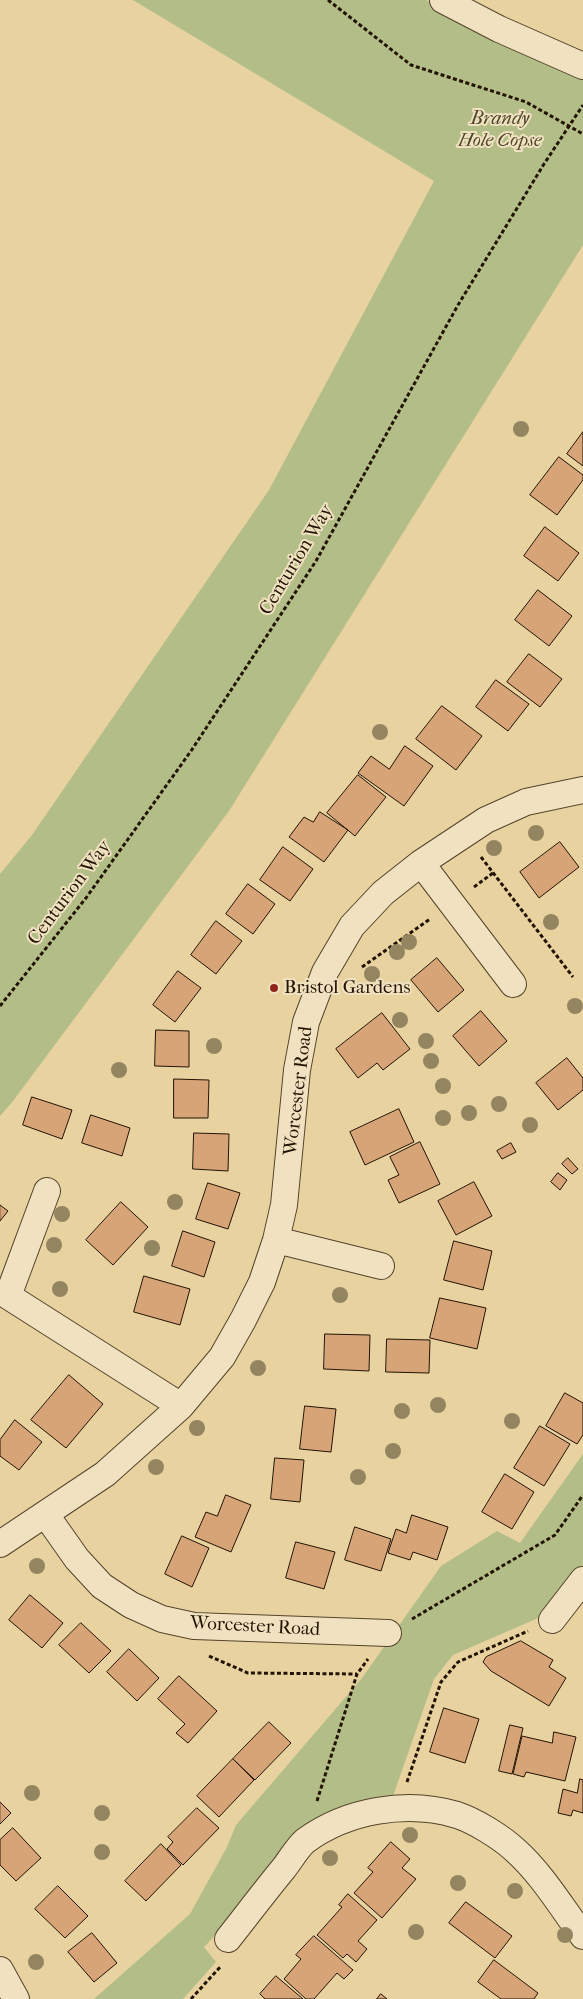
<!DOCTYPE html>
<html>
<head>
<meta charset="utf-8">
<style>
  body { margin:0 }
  canvas { display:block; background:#e8d2a0 }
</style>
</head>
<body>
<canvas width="583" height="1999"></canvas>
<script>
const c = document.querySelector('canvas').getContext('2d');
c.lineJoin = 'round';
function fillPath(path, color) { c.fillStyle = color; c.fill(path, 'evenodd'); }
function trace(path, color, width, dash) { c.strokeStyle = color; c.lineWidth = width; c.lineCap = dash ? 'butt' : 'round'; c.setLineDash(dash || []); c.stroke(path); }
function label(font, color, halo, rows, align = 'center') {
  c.font = font + ' "IM FELL French Canon",serif'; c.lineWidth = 4; c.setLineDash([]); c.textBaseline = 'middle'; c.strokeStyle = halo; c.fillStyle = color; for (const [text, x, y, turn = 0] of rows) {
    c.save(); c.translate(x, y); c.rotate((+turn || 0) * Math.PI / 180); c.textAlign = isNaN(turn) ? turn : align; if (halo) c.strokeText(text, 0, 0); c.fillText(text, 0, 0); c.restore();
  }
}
fillPath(new Path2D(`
  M133 0H426L496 36 583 75V245L229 811 13 1101 0 1116V874L32 835 269 490 434 181Z
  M583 1454V1564L545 1615 453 1655 434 1679 392 1799 363 1805 238 1912 204 1947 216 1962 183 1999H94L190 1914 227 1847 236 1825 362 1678 441 1566 497 1531 520 1543Z`), '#b3bd87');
const building = new Path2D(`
  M583 432V466L567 454Z
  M559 457 583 475V480L557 515 530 495Z
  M545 527 579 553 558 581 524 556Z
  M538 590 572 616 549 646 515 620Z
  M529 654 562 679 540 707 507 682Z
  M496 680 529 704 508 731 476 707Z
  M442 706 482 736 456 770 416 739Z
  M405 746 433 766 404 806 358 773 371 756 389 769Z
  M358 775 386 797 355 836 327 813Z
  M320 812 348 830 324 862 289 837 304 817 313 822Z
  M560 842 579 867 539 898 520 872Z
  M283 847 313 869 290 901 260 880Z
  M248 884 275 904 253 934 226 914Z
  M216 921 242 941 216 974 191 955Z
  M437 958 464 990 438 1012 411 980Z
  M178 971 201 988 175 1022 153 1005Z
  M481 1011 507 1041 479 1066 453 1036Z
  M382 1013 410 1049 383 1070 377 1063 358 1078 336 1049Z
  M156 1030 189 1031V1067L155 1066Z
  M567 1058 583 1078V1090L558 1110 536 1083Z
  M174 1079 209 1080 208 1118H174Z
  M32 1097 72 1110 62 1139 23 1125Z
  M399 1109 414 1142 365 1165 350 1132Z
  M91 1115 130 1128 122 1156 82 1143Z
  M194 1133 229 1134 228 1171 193 1169Z
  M420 1142 440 1184 399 1203 388 1180 399 1175 390 1157Z
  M511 1143 516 1152 502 1159 497 1151Z
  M568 1158 578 1169 572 1174 562 1164Z
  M558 1173 567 1180 560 1190 551 1182Z
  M474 1182 492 1216 456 1235 438 1201Z
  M208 1183 240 1193 228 1229 196 1219Z
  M121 1202 148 1227 113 1265 86 1240Z
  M0 1205 8 1211 0 1221Z
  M183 1231 215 1242 204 1277 172 1266Z
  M454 1241 492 1251 483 1290 444 1280Z
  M144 1276 190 1289 180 1325 134 1312Z
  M440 1298 486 1308 477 1349 430 1338Z
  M325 1334 370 1335 369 1371 324 1369Z
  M387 1339 430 1340 429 1373 386 1372Z
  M69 1375 103 1404 66 1448 31 1420Z
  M565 1393 583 1403V1435L577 1444 546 1426Z
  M305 1406 336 1409 331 1452 300 1449Z
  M15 1420 42 1442 19 1470 0 1456V1440Z
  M540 1426 570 1444 544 1486 514 1468Z
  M275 1458 304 1460 300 1502 271 1499Z
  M505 1474 534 1492 512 1529 482 1512Z
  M226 1495 251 1505 231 1552 195 1537 206 1512 217 1516Z
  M412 1515 448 1527 437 1560 413 1552 410 1560 388 1553 396 1529 406 1533Z
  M355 1527 391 1539 381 1571 345 1560Z
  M182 1536 209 1548 192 1587 165 1574Z
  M296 1542 335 1552 324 1589 286 1578Z
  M30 1595 63 1623 42 1648 9 1620Z
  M81 1623 111 1651 89 1673 59 1645Z
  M521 1641 553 1660 549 1667 566 1678 549 1706 491 1671 483 1662 486 1657Z
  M129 1649 159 1678 137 1701 107 1672Z
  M179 1676 217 1711 188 1743 176 1733 185 1724 158 1699Z
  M444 1708 479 1719 465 1763 430 1752Z
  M269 1722 291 1743 255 1780 233 1759Z
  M510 1725 523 1728 512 1774 499 1771Z
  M554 1732 576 1737 565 1781 526 1772 524 1777 513 1774 522 1736 552 1743Z
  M233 1759 254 1780 219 1817 197 1796Z
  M580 1779 583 1780V1813L573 1810 571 1816 558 1813 563 1789 577 1793Z
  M0 1802 11 1813 0 1824Z
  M197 1808 219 1828 183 1865 167 1849 173 1842 168 1837Z
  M13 1828 41 1858 16 1881 0 1865V1840Z
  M391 1842 410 1859 402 1868 416 1879 382 1918 354 1893 373 1872 368 1868Z
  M161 1844 181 1865 146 1901 125 1881Z
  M58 1886 88 1916 65 1938 35 1909Z
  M348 1894 377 1920 358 1941 367 1949 356 1962 347 1954 343 1958 317 1935 342 1907 339 1905Z
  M466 1902 512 1936 495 1958 449 1923Z
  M92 1933 117 1963 94 1982 68 1952Z
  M314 1936 353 1970 344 1979 337 1973 314 1999H306L284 1979 301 1959 296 1955Z
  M494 1960 538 1993 534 1999H501L478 1982Z
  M276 1976 303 1999H265L260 1994Z
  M381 1994 387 1999H377Z`);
fillPath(building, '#d6a477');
trace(building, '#231302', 1);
const street = new Path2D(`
  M443 0 499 29 583 66
  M421 863 513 984
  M47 1191 8 1296 181 1406
  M276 1240 381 1266
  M46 1515 77 1559 102 1586 131 1605 162 1619 194 1626 388 1633
  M0 1544 105 1474 181 1406 222 1357 243 1320 262 1282 276 1240 284 1205 297 1070 306 1022 325 972 352 926 383 893 421 863 486 820 526 802 583 790
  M552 1620 583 1580
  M228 1939C247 1915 265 1891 284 1868 291 1859 297 1848 305 1841 347 1810 407 1800 457 1815 475 1821 501 1837 515 1850 542 1874 562 1908 583 1936
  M0 1970 16 1999`);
trace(street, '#54432a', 28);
trace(new Path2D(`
  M328 0 411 65 526 102 583 134
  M481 857 573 977
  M474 887 493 873
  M362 967 430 919
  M0 1006 86 898 191 751 316 561 458 305 544 164 583 105
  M412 1619 555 1535 583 1495
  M209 1656 248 1673 357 1674
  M407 1782 441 1682 458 1662 528 1631
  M317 1801 357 1674 368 1659
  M191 1999 221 1966`), '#231302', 3, [4, 2.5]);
trace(street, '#f0e2c1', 26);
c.fillStyle = '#93855f';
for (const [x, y] of [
  [521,429],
  [380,732],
  [536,833],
  [494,848],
  [551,922],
  [409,942],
  [397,952],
  [372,974],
  [575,1006],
  [400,1020],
  [426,1041],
  [214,1046],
  [431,1061],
  [119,1070],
  [443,1086],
  [499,1104],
  [469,1113],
  [443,1118],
  [530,1125],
  [175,1202],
  [62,1214],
  [54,1245],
  [152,1248],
  [60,1289],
  [340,1295],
  [258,1368],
  [438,1405],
  [402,1411],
  [512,1421],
  [197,1428],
  [393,1451],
  [156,1467],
  [358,1477],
  [37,1566],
  [32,1793],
  [102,1813],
  [410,1835],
  [102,1852],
  [330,1858],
  [458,1883],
  [515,1891],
  [416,1932],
  [565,1935],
  [36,1962]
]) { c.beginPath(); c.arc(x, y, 8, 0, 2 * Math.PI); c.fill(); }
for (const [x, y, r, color] of [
  [274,988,5,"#8f2418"]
]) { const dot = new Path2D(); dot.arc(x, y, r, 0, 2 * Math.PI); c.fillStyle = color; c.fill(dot); trace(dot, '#f0e2c1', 2); }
label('italic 19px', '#4e462a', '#f0e2c1', [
  ["Brandy",500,119],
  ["Hole Copse",500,141]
]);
label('19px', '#231302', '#f0e2c1', [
  ["Centurion Way",297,560,-59],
  ["Centurion Way",70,893,-53],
  ["Worcester Road",299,1091,-83],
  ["Worcester Road",255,1627,3]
]);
label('19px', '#231302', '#f0e2c1', [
  ["Bristol Gardens",284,988]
], 'left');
</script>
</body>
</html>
